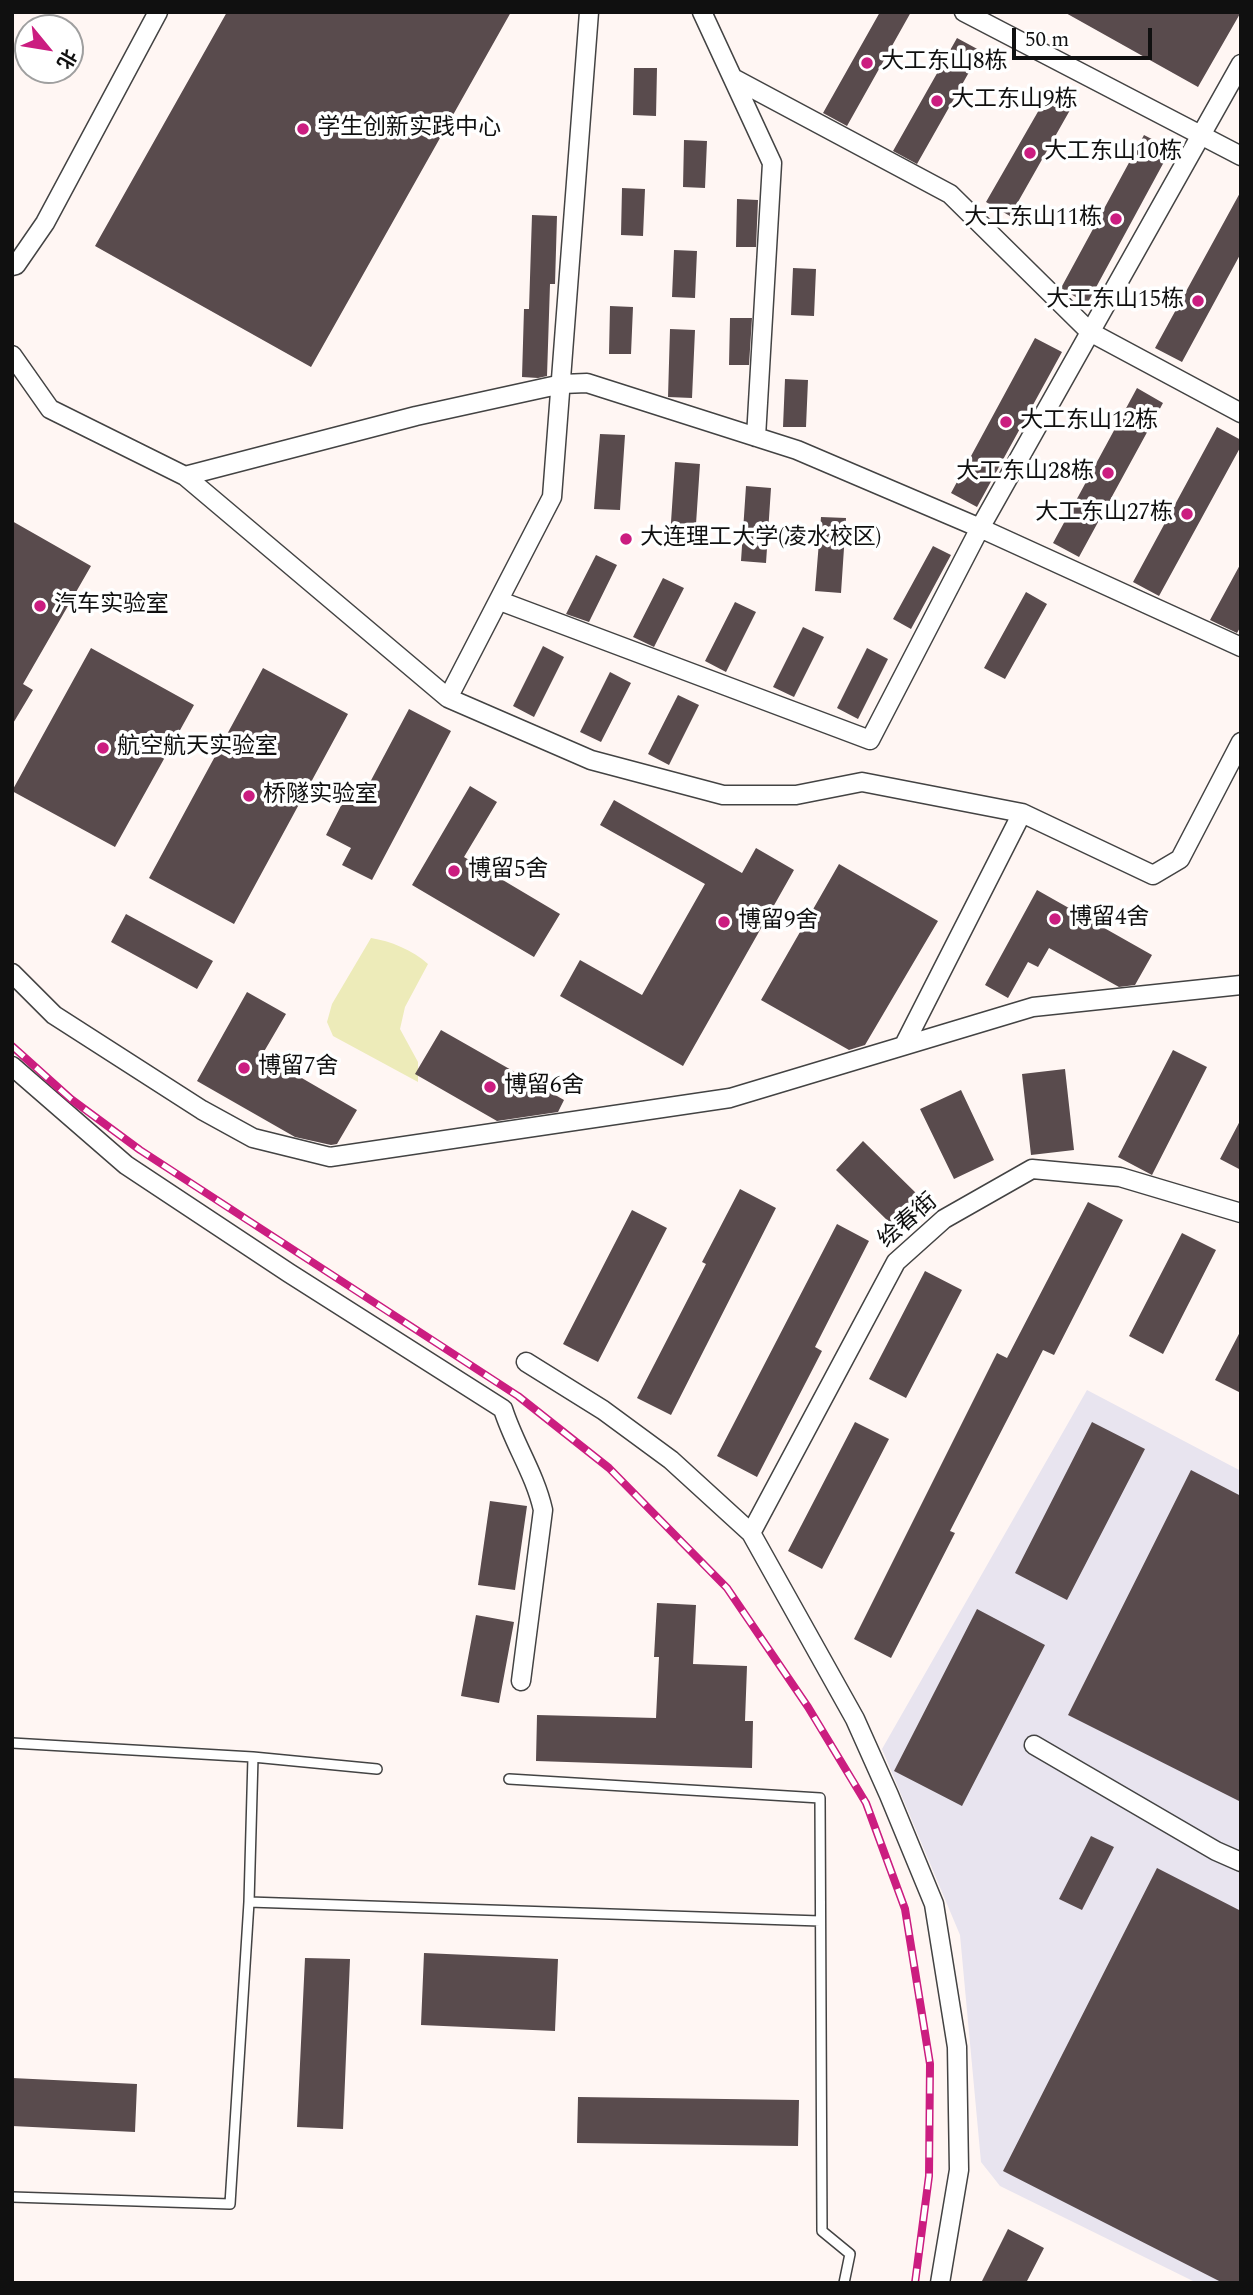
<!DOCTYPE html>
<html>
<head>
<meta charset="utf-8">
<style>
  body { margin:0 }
  #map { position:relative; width:1253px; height:2295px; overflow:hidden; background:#fff6f3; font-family:Spectral,"Noto Sans SC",serif }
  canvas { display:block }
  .frame { position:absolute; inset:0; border:14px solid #101010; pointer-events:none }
  .north { position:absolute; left:14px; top:14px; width:70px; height:70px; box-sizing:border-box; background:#fff; border:2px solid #9f9f9f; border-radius:50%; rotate:120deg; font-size:19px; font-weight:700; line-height:28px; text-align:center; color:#101010 }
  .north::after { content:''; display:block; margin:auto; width:24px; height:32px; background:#cb1d80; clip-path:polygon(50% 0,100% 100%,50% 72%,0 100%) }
  .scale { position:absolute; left:1012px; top:28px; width:140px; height:32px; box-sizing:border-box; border:4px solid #101010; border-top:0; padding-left:9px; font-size:21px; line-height:24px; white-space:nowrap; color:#101010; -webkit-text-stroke:5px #fff; paint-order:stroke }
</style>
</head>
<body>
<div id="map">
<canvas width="1253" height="2295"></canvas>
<div class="frame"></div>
<div class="north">北</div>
<div class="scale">50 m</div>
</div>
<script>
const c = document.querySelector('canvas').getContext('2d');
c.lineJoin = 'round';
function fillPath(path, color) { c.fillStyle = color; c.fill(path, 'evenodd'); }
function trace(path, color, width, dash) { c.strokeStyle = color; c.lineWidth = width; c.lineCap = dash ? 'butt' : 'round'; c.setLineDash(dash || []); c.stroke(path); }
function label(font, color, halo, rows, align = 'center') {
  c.font = font + ' Spectral,"Noto Sans SC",serif'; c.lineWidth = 7; c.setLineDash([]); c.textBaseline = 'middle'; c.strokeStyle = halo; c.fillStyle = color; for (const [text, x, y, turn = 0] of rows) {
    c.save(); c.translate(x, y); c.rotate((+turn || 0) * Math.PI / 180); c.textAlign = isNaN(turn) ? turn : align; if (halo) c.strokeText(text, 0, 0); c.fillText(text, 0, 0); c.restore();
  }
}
fillPath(new Path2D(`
  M1087 1390 1241 1471V2283H1197L1000 2186 981 2162 960 1935 882 1749Z`), '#e8e4ef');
fillPath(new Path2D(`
  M371 938C390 941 413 950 428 964L405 1007 400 1029 418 1062V1082L333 1036 327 1022 332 1004Z`), '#edebb9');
fillPath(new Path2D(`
  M227 12H511L311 367 95 246Z
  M880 12H911L847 126 823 113Z
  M1064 12H1241L1198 87Z
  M957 38 981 51 917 164 893 151Z
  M634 68H657L656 116 633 115Z
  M1051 89 1074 103 1010 216 986 202Z
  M1144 135 1171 149 1087 304 1061 288Z
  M684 140 707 141 705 188 683 187Z
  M622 188 645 189 643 236 621 235Z
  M1241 191V253L1182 362 1155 348Z
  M737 199 758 200 756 247H736Z
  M532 215 557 216 555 284H550L547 376 538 378 522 377 524 309H529Z
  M674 250 697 251 695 298 672 297Z
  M793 268 816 269 814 316 791 315Z
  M610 306 633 307 631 354H609Z
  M730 318H752L749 365H729Z
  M670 329 695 330 692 398 668 397Z
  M1035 338 1062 352 977 507 951 493Z
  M785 379 808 380 806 427H783Z
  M1137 388 1163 403 1079 557 1053 543Z
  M1217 427 1241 440V446L1159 596 1133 582Z
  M600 434 625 435 620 510 594 509Z
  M675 462 700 464 695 539 670 537Z
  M746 486 771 488 766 563 741 561Z
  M821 517 846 518 841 593 815 591Z
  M12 521 91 566 23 684 33 690 12 725Z
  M933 546 951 555 911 629 893 619Z
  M596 555 617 565 589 622 566 614Z
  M1241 563V626L1237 633 1210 620Z
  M663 578 684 588 654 647 633 637Z
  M1026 592 1047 604 1005 679 984 668Z
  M735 602 756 612 726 672 705 661Z
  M803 627 824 637 794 697 773 687Z
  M543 646 564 657 534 717 513 706Z
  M91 648 194 705 115 847 12 791Z
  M867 648 888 659 858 719 837 708Z
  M263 668 348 714 234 924 149 878Z
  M610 672 631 683 601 742 580 732Z
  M678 695 699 705 669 765 648 754Z
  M409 709 451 731 372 880 342 865 351 848 326 835 349 790 360 801Z
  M470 786 497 802 464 857 560 914 534 957 412 885Z
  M614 800 742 873 756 848 794 870 683 1066 560 996 580 960 642 995 705 884 600 825Z
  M839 864 938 921 865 1045 849 1050 761 1000Z
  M1037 890 1152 955 1135 985 1119 987 1049 948 1038 967 1028 962 1008 998 985 985Z
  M126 914 213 961 197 989 111 942Z
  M247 992 286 1014 262 1055 357 1110 337 1144 331 1145 295 1137 197 1081Z
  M441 1030 564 1100 558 1112 497 1121 415 1074Z
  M1173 1050 1207 1067 1152 1175 1118 1157Z
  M1065 1069 1074 1150 1031 1155 1022 1074Z
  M961 1090 994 1160 954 1179 920 1109Z
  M1241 1119V1170L1220 1159Z
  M863 1141 919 1196 891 1224 836 1170Z
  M740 1189 776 1208 671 1415 637 1398 706 1264 702 1262Z
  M1088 1202 1123 1220 1054 1355 1043 1350 950 1531 955 1533 891 1658 854 1639 997 1353 1007 1358Z
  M632 1210 667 1228 598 1362 563 1344Z
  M837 1224 869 1241 815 1347 822 1351 757 1477 717 1456Z
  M1182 1233 1216 1250 1163 1354 1129 1336Z
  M925 1271 962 1290 906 1398 869 1379Z
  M1241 1330V1393L1215 1380Z
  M855 1422 889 1439 822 1569 788 1551Z
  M1092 1422 1145 1449 1067 1600 1015 1573Z
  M1191 1470 1241 1496V1802L1068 1715Z
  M490 1501 527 1506 515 1590 478 1585Z
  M657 1603 696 1605 693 1664 747 1666 745 1721H753L752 1768 536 1761 537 1715 656 1718 659 1657H654Z
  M977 1609 1045 1645 962 1806 894 1771Z
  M476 1615 514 1622 499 1703 461 1696Z
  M1091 1836 1114 1847 1082 1910 1059 1899Z
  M1157 1868 1241 1911V2283H1223L1003 2171Z
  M424 1953 558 1959 555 2031 421 2025Z
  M305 1958 350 1959 343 2129 297 2127Z
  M12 2078 137 2084 135 2132 12 2126Z
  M578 2097 799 2100 798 2146 577 2143Z
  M1008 2229 1044 2248 1026 2283H981Z`), '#594b4d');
const service = new Path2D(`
  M12 1743 253 1757 377 1769
  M253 1757 249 1902 820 1921
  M509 1779 820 1798 822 2231 850 2254 844 2283
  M12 2197 230 2204 249 1902`);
const minor = new Path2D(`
  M702 12 772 163 756 437
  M964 12 1241 156
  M733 78 950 194 1090 332 1241 413
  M12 266 16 265 45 223 158 12
  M12 355 50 409 185 476 448 698 552 497 589 12
  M185 476 416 416 562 384 587 383 797 450 980 528 1241 647
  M500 601 870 740 980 528 1241 64
  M448 698 591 760 723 795H796L862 782 1022 813 1153 875 1180 859 1241 742
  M12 973 54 1015 202 1110 253 1138 330 1157 730 1098 1033 1007 1241 985
  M904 1045 1022 813
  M12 1066 126 1165 289 1273 503 1409C514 1444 535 1474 543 1510L521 1681
  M526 1362 603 1410 671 1460 751 1533 855 1719 889 1795 934 1904 957 2047 959 2170 940 2283
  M751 1533 896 1262 944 1219 1032 1169 1120 1177 1241 1213
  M1034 1745 1216 1851 1241 1862`);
trace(service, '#434343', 12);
trace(minor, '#434343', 21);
trace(service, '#fff', 9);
trace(minor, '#fff', 18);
const rail = new Path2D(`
  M12 1046 71 1099 140 1150 518 1396 609 1468 727 1588 808 1707 866 1803 905 1909 930 2064 929 2176 915 2283`);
trace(rail, '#cb1d80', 8);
trace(rail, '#fff', 5, [16]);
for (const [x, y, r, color] of [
  [867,63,7,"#cb1d80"],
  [937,101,7,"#cb1d80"],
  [303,129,7,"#cb1d80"],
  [1030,153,7,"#cb1d80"],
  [1116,219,7,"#cb1d80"],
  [1198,301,7,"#cb1d80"],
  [1006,422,7,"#cb1d80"],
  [1108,473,7,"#cb1d80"],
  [1187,514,7,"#cb1d80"],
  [626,539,7,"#cb1d80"],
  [40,606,7,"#cb1d80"],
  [103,748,7,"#cb1d80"],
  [249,796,7,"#cb1d80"],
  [454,871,7,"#cb1d80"],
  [1055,919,7,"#cb1d80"],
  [724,922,7,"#cb1d80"],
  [244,1068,7,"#cb1d80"],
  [490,1087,7,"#cb1d80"]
]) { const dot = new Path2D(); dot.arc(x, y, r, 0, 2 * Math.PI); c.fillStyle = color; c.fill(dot); trace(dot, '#fff', 2.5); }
label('23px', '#101010', '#fff', [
  ["大工东山8栋",881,63],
  ["大工东山9栋",951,101],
  ["学生创新实践中心",317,129],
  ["大工东山10栋",1044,153],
  ["大工东山11栋",1102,219,"right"],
  ["大工东山15栋",1184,301,"right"],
  ["大工东山12栋",1020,422],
  ["大工东山28栋",1094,473,"right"],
  ["大工东山27栋",1173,514,"right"],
  ["大连理工大学(凌水校区)",640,539],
  ["汽车实验室",54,606],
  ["航空航天实验室",117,748],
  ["桥隧实验室",263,796],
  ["博留5舍",468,871],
  ["博留4舍",1069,919],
  ["博留9舍",738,922],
  ["博留7舍",258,1068],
  ["博留6舍",504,1087]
], 'left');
label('23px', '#101010', '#fff', [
  ["绘春街",909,1222,-41]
]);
</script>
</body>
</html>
